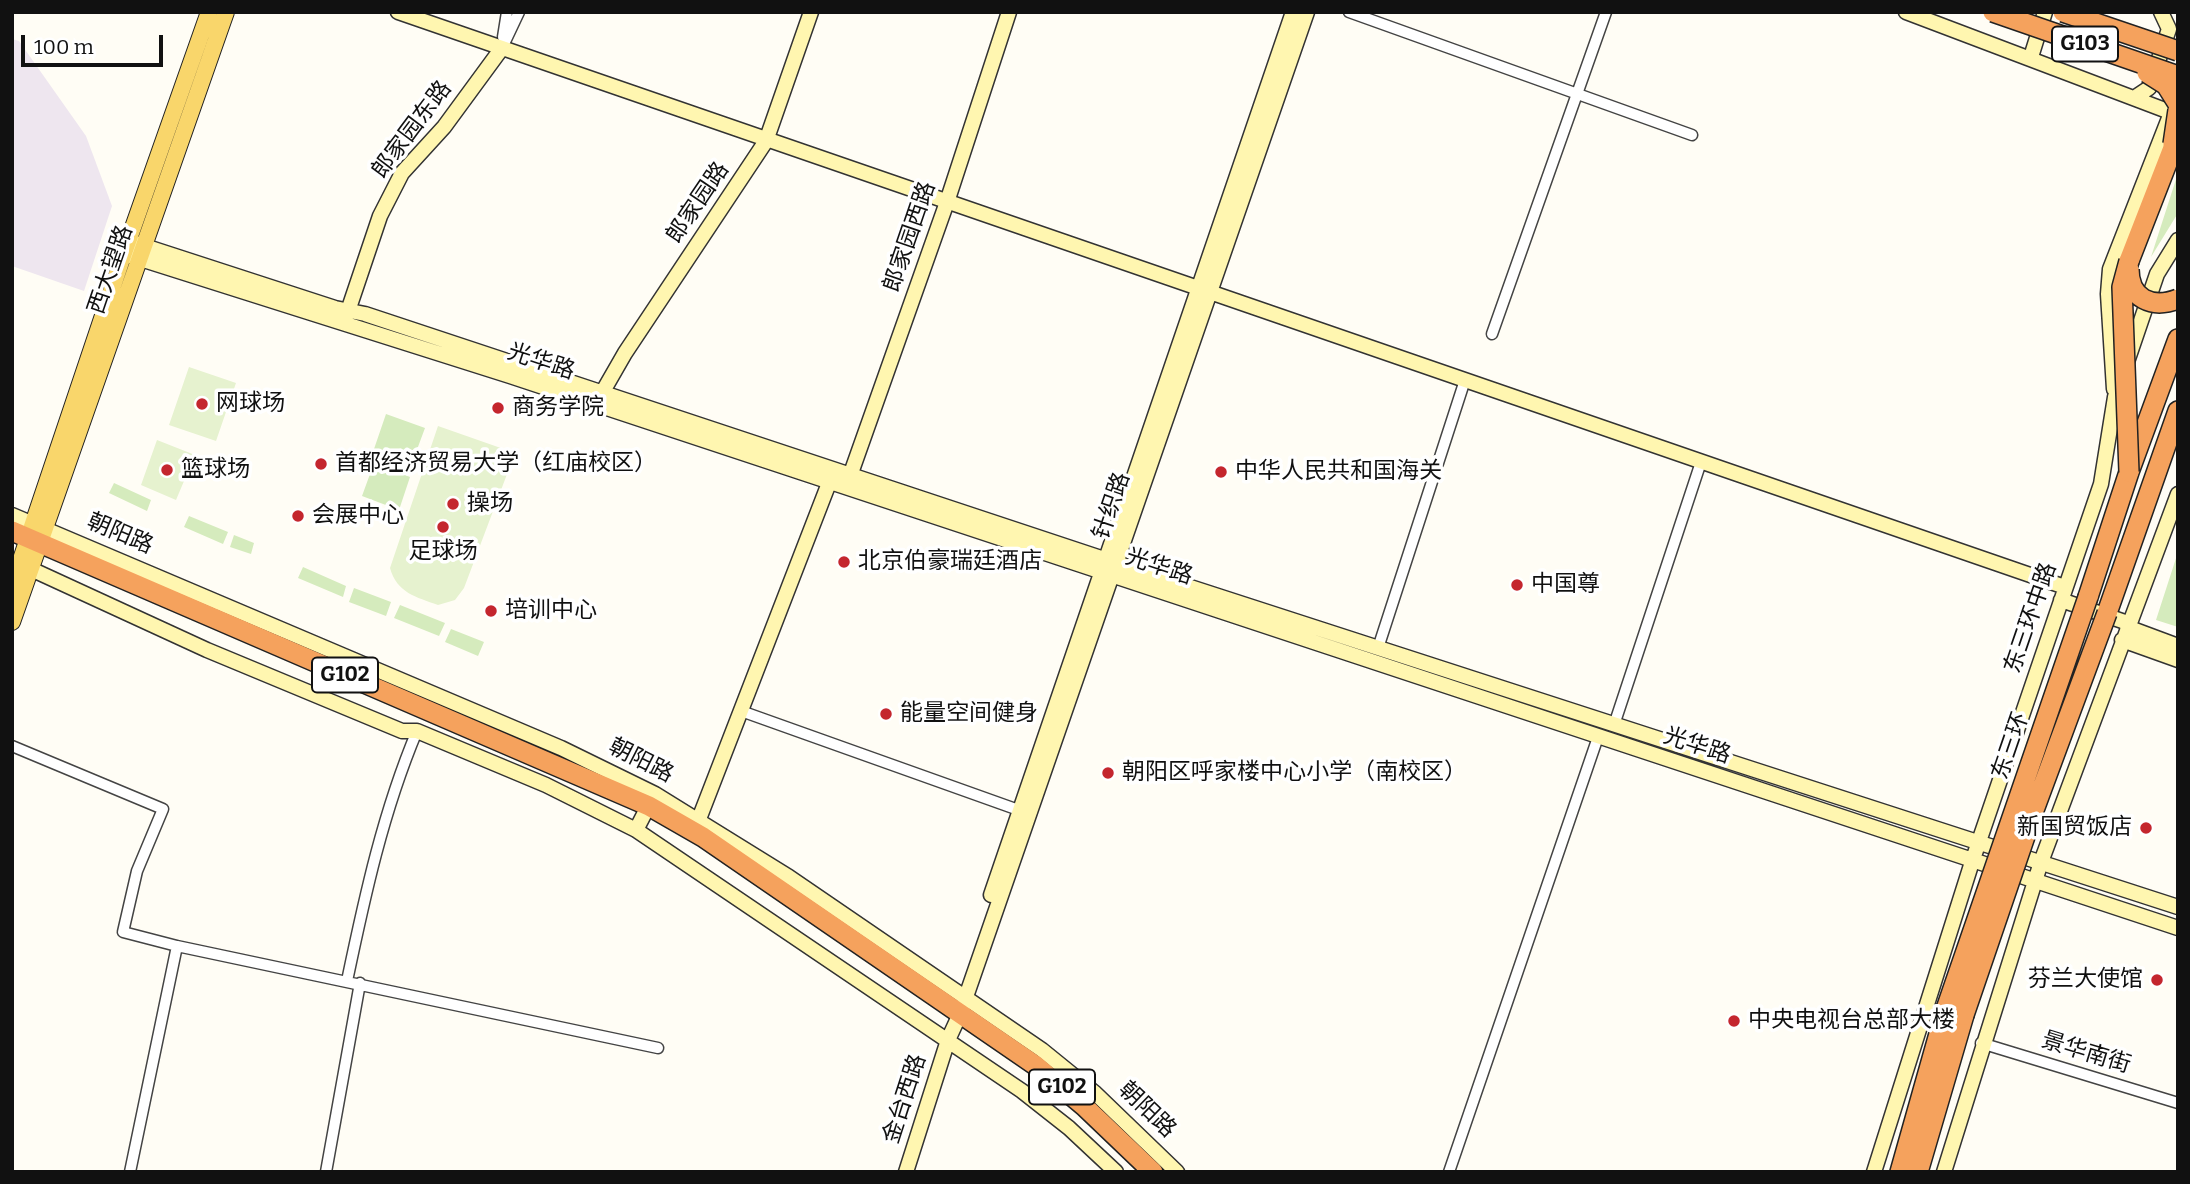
<!DOCTYPE html>
<html>
<head>
<meta charset="utf-8">
<style>
  body { margin:0 }
  #map { position:relative; width:2190px; height:1184px; overflow:hidden; background:#fffdf5; font-family:Bitter,serif }
  canvas { display:block }
  .frame { position:absolute; inset:0; border:14px solid #111; pointer-events:none }
  .scale { position:absolute; left:21px; top:35px; width:142px; height:32px; box-sizing:border-box; border:4px solid #111; border-top:0; padding-left:9px; font-size:21px; line-height:24px; white-space:nowrap; color:#111; -webkit-text-stroke:5px #fff; paint-order:stroke }
</style>
</head>
<body>
<div id="map">
<canvas width="2190" height="1184"></canvas>
<div class="frame"></div>
<div class="scale">100 m</div>
</div>
<script>
const c = document.querySelector('canvas').getContext('2d');
c.lineJoin = 'round';
function fillPath(path, color) { c.fillStyle = color; c.fill(path, 'evenodd'); }
function trace(path, color, width, dash) { c.strokeStyle = color; c.lineWidth = width; c.lineCap = dash ? 'butt' : 'round'; c.setLineDash(dash || []); c.stroke(path); }
function label(font, color, halo, rows, align = 'center') {
  c.font = font + ' Bitter,"Noto Sans SC",serif'; c.lineWidth = 7; c.setLineDash([]); c.textBaseline = 'middle'; c.strokeStyle = halo; c.fillStyle = color; for (const [text, x, y, turn = 0] of rows) {
    c.save(); c.translate(x, y); c.rotate((+turn || 0) * Math.PI / 180); c.textAlign = isNaN(turn) ? turn : align; if (halo) c.strokeText(text, 0, 0); c.fillText(text, 0, 0); c.restore();
  }
}
fillPath(new Path2D(`
  M12 39 19 41 86 136 112 206 84 291 12 266Z`), '#eee6ef');
fillPath(new Path2D(`
  M2178 173V213L2151 257Z
  M386 414 425 428 412 463 374 449Z
  M374 463 410 477 399 510 362 496Z
  M114 483 151 500 147 511 109 493Z
  M189 516 228 532 223 544 184 527Z
  M234 535 254 543 251 554 230 547Z
  M2178 552V627L2156 620Z
  M303 567 346 586 343 597 298 578Z
  M354 588 391 602 386 616 349 602Z
  M400 605 445 623 439 636 394 618Z
  M451 629 484 642 478 656 445 642Z`), '#d5ebbd');
fillPath(new Path2D(`
  M189 367 236 383 216 441 169 425Z
  M438 426 515 453 464 588 455 600 438 605C416 597 397 593 390 568Z
  M157 440 195 455 176 500 141 485Z`), '#e6f2cf');
const street = new Path2D(`
  M1349 12 1692 135
  M503 37 507 12
  M502 48 519 12
  M1492 334 1606 12
  M1378 648 1465 380
  M741 711 1027 813
  M1614 725 1701 462
  M12 746 163 809 137 871 123 932 177 946
  M347 981C365 895 383 812 417 731
  M1981 1043 2178 1103
  M130 1172 177 946 658 1048
  M326 1172 360 983
  M1449 1172 1598 737`);
const secondary = new Path2D(`
  M398 12 2065 587
  M1906 12 2178 115
  M2031 57 2045 12
  M2134 98 2149 88 2169 29 2161 12
  M135 243 335 308 365 314 1116 563 2178 907
  M131 256 510 376 2178 928
  M346 317 380 216 402 173 444 127 502 48
  M2114 389 2108 294 2110 269 2171 113
  M598 400 625 353 766 141 811 12
  M850 476 947 202 1009 12
  M12 515 561 748 655 794 789 877 1042 1050 1095 1093 1177 1172
  M20 564 207 650 402 731H417L546 785 636 830 1022 1091 1069 1128 1116 1172
  M2061 600 2128 623
  M2127 627 2178 646
  M2122 640 2178 660
  M699 819 829 483
  M636 830 653 797
  M991 895 1293 12
  M906 1172 948 1040 960 1014 1307 12
  M1874 1172 1972 862 2101 484 2115 397 2157 274 2178 240
  M1944 1172 2041 862 2178 494`);
const primary = new Path2D(`
  M12 586 124 253 209 12
  M12 622 226 12`);
const highway = new Path2D(`
  M2129 261 2178 135
  M12 531 649 806 703 837 1035 1065 1084 1106 1153 1172
  M2088 597 2129 472 2178 339
  M2107 613 2178 411
  M1900 1172 1946 1009
  M1918 1172 1964 1015`);
trace(street, '#444', 13);
trace(secondary, '#333', 17);
trace(primary, '#222', 18);
trace(highway, '#222', 22);
trace(street, '#fff', 10);
trace(secondary, '#fff6b0', 14);
trace(primary, '#f9d66b', 16);
trace(highway, '#f5a25d', 19);
const highwayBridge = new Path2D(`
  M1993 12 2178 76
  M2063 12 2178 51
  M2147 73 2166 85 2178 104
  M2173 144 2178 110
  M2129 269C2129 299 2152 309 2178 299
  M2129 472 2122 287 2129 261
  M1946 1009 2088 597
  M1964 1015 2034 810 2107 613`);
trace(highwayBridge, '#222', 22, []);
trace(highwayBridge, '#f5a25d', 19);
for (const [x, y, r, color] of [
  [202,404,7,"#c4262e"],
  [498,408,7,"#c4262e"],
  [321,464,7,"#c4262e"],
  [167,470,7,"#c4262e"],
  [1221,472,7,"#c4262e"],
  [453,504,7,"#c4262e"],
  [298,516,7,"#c4262e"],
  [443,527,7,"#c4262e"],
  [844,562,7,"#c4262e"],
  [1517,585,7,"#c4262e"],
  [491,611,7,"#c4262e"],
  [886,714,7,"#c4262e"],
  [1108,773,7,"#c4262e"],
  [2146,828,7,"#c4262e"],
  [2157,980,7,"#c4262e"],
  [1734,1021,7,"#c4262e"]
]) { const dot = new Path2D(); dot.arc(x, y, r, 0, 2 * Math.PI); c.fillStyle = color; c.fill(dot); trace(dot, '#fff', 2.5); }
for (const [x, y, w] of [
  [2085,44,66],
  [345,675,66],
  [1062,1087,66]
]) { const box = new Path2D(); box.roundRect(x - w / 2, y - 17.5, w, 35, 5); c.fillStyle = '#fff'; c.fill(box); trace(box, '#111', 2); }
label('bold 21px', '#111', null, [
  ["G103",2085,44],
  ["G102",345,675],
  ["G102",1062,1087]
]);
label('23px', '#111', '#fff', [
  ["郎家园东路",412,130,-53],
  ["郎家园路",698,203,-56],
  ["郎家园西路",910,237,-71],
  ["西大望路",111,270,-71],
  ["光华路",541,362,18],
  ["针织路",1112,506,-71],
  ["朝阳路",120,534,23],
  ["光华路",1159,567,18],
  ["东三环中路",2031,618,-71],
  ["光华路",1697,746,18],
  ["东三环",2011,746,-71],
  ["朝阳路",641,761,27],
  ["景华南街",2086,1053,17],
  ["金台西路",905,1099,-72],
  ["朝阳路",1147,1110,44]
]);
label('23px', '#111', '#fff', [
  ["网球场",216,404],
  ["商务学院",512,408],
  ["首都经济贸易大学（红庙校区）",335,464],
  ["篮球场",181,470],
  ["中华人民共和国海关",1235,472],
  ["操场",467,504],
  ["会展中心",312,516],
  ["足球场",443,552,"center"],
  ["北京伯豪瑞廷酒店",858,562],
  ["中国尊",1531,585],
  ["培训中心",505,611],
  ["能量空间健身",900,714],
  ["朝阳区呼家楼中心小学（南校区）",1122,773],
  ["新国贸饭店",2132,828,"right"],
  ["芬兰大使馆",2143,980,"right"],
  ["中央电视台总部大楼",1748,1021]
], 'left');
</script>
</body>
</html>
